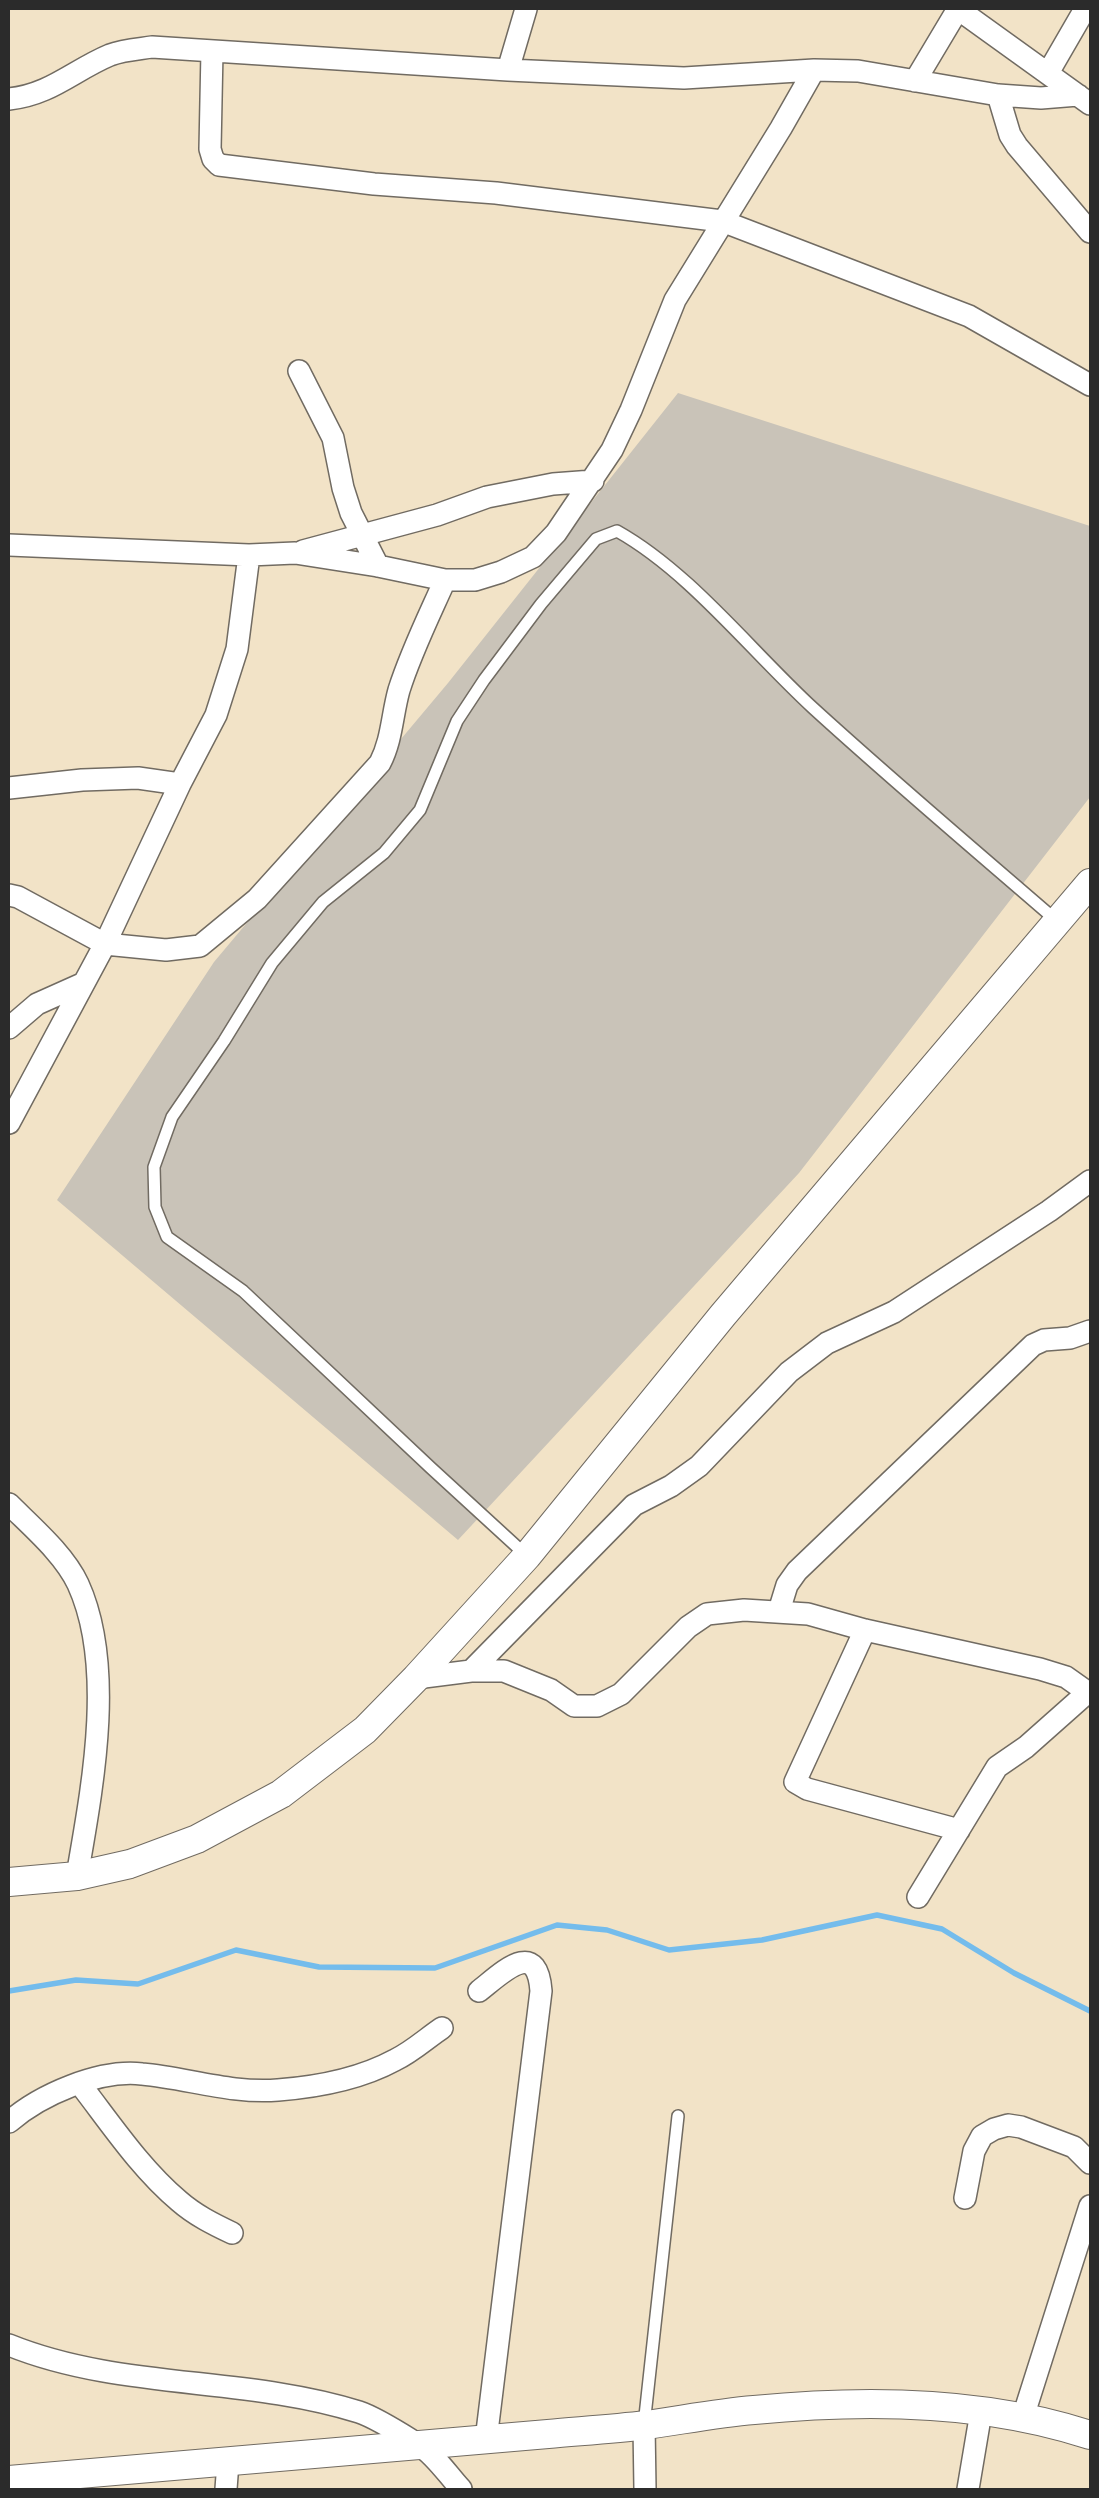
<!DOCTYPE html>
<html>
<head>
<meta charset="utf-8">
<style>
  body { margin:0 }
  #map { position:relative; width:1099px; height:2498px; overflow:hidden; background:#f2e3c7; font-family:Dekko,sans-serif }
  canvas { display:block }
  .frame { position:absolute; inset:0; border:10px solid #2b2b2b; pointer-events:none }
</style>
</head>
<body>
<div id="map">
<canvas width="1099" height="2498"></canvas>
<div class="frame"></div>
</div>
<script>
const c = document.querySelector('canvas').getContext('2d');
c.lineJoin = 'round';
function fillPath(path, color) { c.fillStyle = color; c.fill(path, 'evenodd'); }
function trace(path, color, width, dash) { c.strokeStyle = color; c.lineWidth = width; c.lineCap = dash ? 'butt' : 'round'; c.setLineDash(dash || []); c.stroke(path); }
fillPath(new Path2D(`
  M678 393 1090 526V797L799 1173 458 1540 57 1200 214 962 448 683Z`), '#c9c3b8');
trace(new Path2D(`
  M9 1991 76 1980 138 1984 236 1950 319 1967 435 1968 557 1925 607 1930 669 1950 762 1940 877 1915 942 1929 1014 1973 1090 2011`), '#74bcec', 5.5);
const lane = new Path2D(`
  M527 1556 431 1468 243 1291 167 1237 155 1207 154 1167 172 1117 224 1041 272 963 323 902 384 853 420 810 457 721 484 680 541 604 596 539 617 531C690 572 750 650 813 708 893 781 976 851 1058 922
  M644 2425 678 2116`);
const street = new Path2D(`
  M958 9 1090 104
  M212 51 210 149 213 159 219 165 374 184 496 193 722 221 969 316 1090 385
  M508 70 526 9
  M1048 73 1085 9
  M915 81 958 9
  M998 95 1010 135 1017 146 1090 232
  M9 99C50 95 74 70 110 55 123 50 139 49 152 47L508 70 684 78 814 70 858 71 998 95 1041 98 1078 95
  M299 371 333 438 343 488 351 513 378 566
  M9 545 249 555 295 553 378 566 445 580H475L501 572 533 557 556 533 612 450 631 410 675 300 781 128 814 70
  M303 551 437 515 487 497 553 484 593 481
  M9 788 82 780 138 778 180 784
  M9 895 18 897 105 944 166 950 200 946 257 899 380 763C392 740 392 715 399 690 411 652 429 616 445 580
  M9 1028 37 1004 84 983
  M9 1123 105 944 180 784 216 715 237 649 249 555
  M9 1504C32 1527 64 1554 78 1584 116 1667 92 1789 77 1876
  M779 1611 787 1585 797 1571 1033 1345 1044 1340 1070 1338 1090 1331
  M865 1630 795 1782 807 1789 959 1830
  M471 1671 634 1505 671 1486 699 1466 789 1372 827 1343 894 1312 1049 1211 1090 1181
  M416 1678 471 1671H504L551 1690 574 1706H597L621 1694 688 1627 707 1614 744 1610 808 1614 865 1630 1040 1669 1066 1677 1090 1694
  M918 1897 997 1767 1026 1747 1088 1692
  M479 1991C502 1973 537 1937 541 1991L486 2440
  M80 2084C111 2124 140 2168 179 2201 195 2215 213 2224 232 2233
  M9 2122C40 2095 99 2069 142 2074 187 2078 232 2094 278 2090 317 2087 360 2079 395 2060 412 2052 427 2038 442 2028
  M965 2198 974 2151 982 2136 994 2129 1008 2125 1021 2127 1074 2147 1090 2163
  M9 2345C120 2390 245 2376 359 2412 377 2418 403 2435 419 2445 435 2455 448 2475 461 2489
  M1023 2417 1090 2206
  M644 2425 645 2489
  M226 2489 228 2462
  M968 2489 981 2412`);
const secondary = new Path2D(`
  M9 1882 77 1876 130 1864 197 1839 281 1794 365 1730 416 1678 527 1556 723 1315 1090 883`);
const primary = new Path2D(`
  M9 2480C188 2464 368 2451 548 2434 581 2431 614 2429 646 2425 682 2420 718 2413 754 2410 865 2399 984 2400 1090 2435`);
trace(lane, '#716b62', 14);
trace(street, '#716b62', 24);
trace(secondary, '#716b62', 30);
trace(primary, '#716b62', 30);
trace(lane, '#fff', 11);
trace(street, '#fff', 21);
trace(secondary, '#fff', 28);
trace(primary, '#fff', 28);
</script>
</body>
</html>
